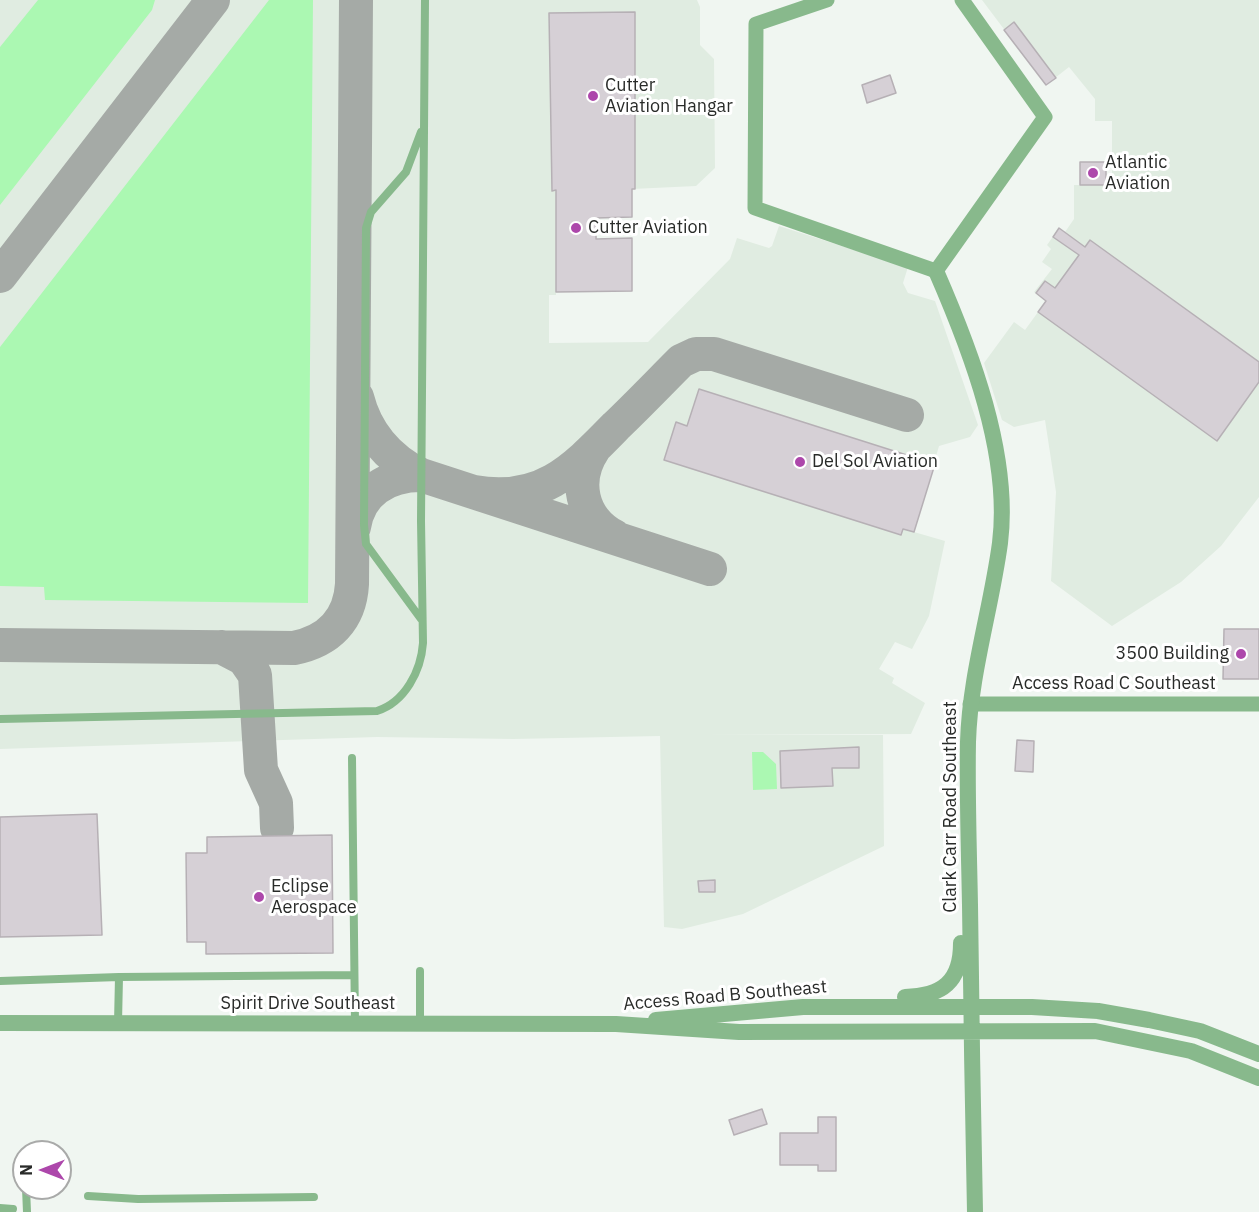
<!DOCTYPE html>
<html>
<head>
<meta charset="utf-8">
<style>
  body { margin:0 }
  #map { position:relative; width:1259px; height:1212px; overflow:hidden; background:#f0f6f1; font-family:"IBM Plex Sans",sans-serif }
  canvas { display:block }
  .north { position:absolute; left:12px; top:1140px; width:60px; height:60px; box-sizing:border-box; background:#fff; border:2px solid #a9aaa9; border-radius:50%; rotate:270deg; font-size:16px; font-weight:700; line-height:24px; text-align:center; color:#292b29 }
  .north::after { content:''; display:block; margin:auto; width:21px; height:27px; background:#ad47ab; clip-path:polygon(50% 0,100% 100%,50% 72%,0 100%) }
</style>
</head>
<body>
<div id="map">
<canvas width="1259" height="1212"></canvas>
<div class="north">N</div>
</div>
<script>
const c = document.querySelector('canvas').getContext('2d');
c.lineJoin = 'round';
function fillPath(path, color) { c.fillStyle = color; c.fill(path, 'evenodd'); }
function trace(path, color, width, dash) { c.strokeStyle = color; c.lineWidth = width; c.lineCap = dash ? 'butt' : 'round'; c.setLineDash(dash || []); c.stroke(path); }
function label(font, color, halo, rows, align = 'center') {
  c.font = font + ' "IBM Plex Sans",sans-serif'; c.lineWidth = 6; c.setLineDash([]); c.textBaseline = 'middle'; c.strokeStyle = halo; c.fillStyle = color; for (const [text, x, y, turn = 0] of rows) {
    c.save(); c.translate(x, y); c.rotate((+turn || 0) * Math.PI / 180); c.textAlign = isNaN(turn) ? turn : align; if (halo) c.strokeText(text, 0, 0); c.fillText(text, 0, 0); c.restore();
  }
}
fillPath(new Path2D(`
  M0 0H697L700 7V45L714 59 715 168 696 186 632 189V217L596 218 597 239 632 238V291L556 292V295H549V343L648 342 730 259 737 238 769 248 772 246 779 226 908 267 903 283 908 293 935 301 978 425 970 437 939 446 914 532 945 541 929 616 912 649 895 642 879 669 894 678 892 683 925 703 911 734 706 735H883L884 846 743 914 682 929 664 927 660 736 513 739 377 737 0 749Z
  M982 0H1259V497L1221 546 1181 582 1112 626 1051 581 1056 492 1045 420 1014 427 1002 420 984 363 1014 322 1025 330 1046 301 1034 292 1052 269 1042 262 1051 249 1047 245 1059 228 1065 232 1074 219V185H1080V162H1106V185H1112V121H1095V99L1069 67 1046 85Z`), '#e0ece1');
fillPath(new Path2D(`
  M38 0H155L152 10 0 205V47Z
  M269 0H313L308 603 45 600 44 587 0 586V347Z
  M752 752H763L776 764 777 789 753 790Z`), '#abf8b2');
trace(new Path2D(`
  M0 276 213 0
  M357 397C366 433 389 459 421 475L710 569
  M594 449C573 480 581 518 614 536
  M474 492C541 504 573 470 616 426 638 405 659 383 681 361L696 354H714L907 415
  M354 527C359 492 387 475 421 475
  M0 645 294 648C329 641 350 620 352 584L356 0
  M221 647 244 659 255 675 261 770 276 803 277 828`), '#a5aaa6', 34);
const building = new Path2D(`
  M635 12V189H632V217L596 218V239L632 238V291L556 292V190L552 191 549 13Z
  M1014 22 1056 78 1046 85 1004 30Z
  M890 75 896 93 867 103 862 85Z
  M1080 162H1106V185H1080Z
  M1059 228 1085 247 1090 240 1259 362V382L1217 441 1038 312 1046 301 1036 293 1045 281 1055 288 1079 255 1053 237Z
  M699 389 935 464 914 532 903 529 901 535 664 460 676 422 687 426Z
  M1224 629H1259V679H1223Z
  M1017 740 1034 741 1033 772 1015 771Z
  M859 747V768H832L833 786 781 788 780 751Z
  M97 814 102 935 0 937V817Z
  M332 835 333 953 206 954V942H187L186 853H207V837Z
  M715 880V892H699L698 881Z
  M762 1109 767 1124 734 1135 729 1120Z
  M818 1117H836V1171H818V1165H780V1133H818Z`);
fillPath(building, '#d6d0d6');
trace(building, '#b6b0b5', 1.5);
trace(new Path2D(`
  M421 619 366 544 364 525 366 228 371 212 406 172 421 132
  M0 719 377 711C405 702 421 671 423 643L421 521 425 0
  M352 758 355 1023
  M420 971V1024
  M0 981 119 977 353 975
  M118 1023 119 977
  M26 1188 27 1212
  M88 1196 138 1199 314 1197
  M0 1208 13 1209`), '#88b98c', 8);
trace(new Path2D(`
  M827 0 756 24 755 208 936 271 1045 117 962 0
  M970 704H1259`), '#88b98c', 15);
trace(new Path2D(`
  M936 271C971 351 1011 455 1000 543 991 610 970 674 968 742 967 796 969 851 970 905 971 1007 973 1110 975 1212
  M905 997C942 996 961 982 961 943
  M656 1020 803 1007H1032L1098 1011 1149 1020 1200 1031 1259 1054
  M0 1023 616 1024 739 1032 1095 1031 1191 1051 1259 1078`), '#88b98c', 16);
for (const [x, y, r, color] of [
  [593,96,6,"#ad47ab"],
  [1093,173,6,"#ad47ab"],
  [576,228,6,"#ad47ab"],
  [800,462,6,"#ad47ab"],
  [1241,654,6,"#ad47ab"],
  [259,897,6,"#ad47ab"]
]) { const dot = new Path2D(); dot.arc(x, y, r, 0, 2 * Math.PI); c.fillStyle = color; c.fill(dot); trace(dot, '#fff', 2); }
label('18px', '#292b29', '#fff', [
  ["Cutter",605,86],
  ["Aviation Hangar",605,107],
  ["Atlantic",1105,163],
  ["Aviation",1105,184],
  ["Cutter Aviation",588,228],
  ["Del Sol Aviation",812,462],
  ["3500 Building",1229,654,"right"],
  ["Eclipse",271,887],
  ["Aerospace",271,908]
], 'left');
label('18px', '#292b29', '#fff', [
  ["Access Road C Southeast",1114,684],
  ["Clark Carr Road Southeast",951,807,-90],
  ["Access Road B Southeast",725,996,-5],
  ["Spirit Drive Southeast",308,1004]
]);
</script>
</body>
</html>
